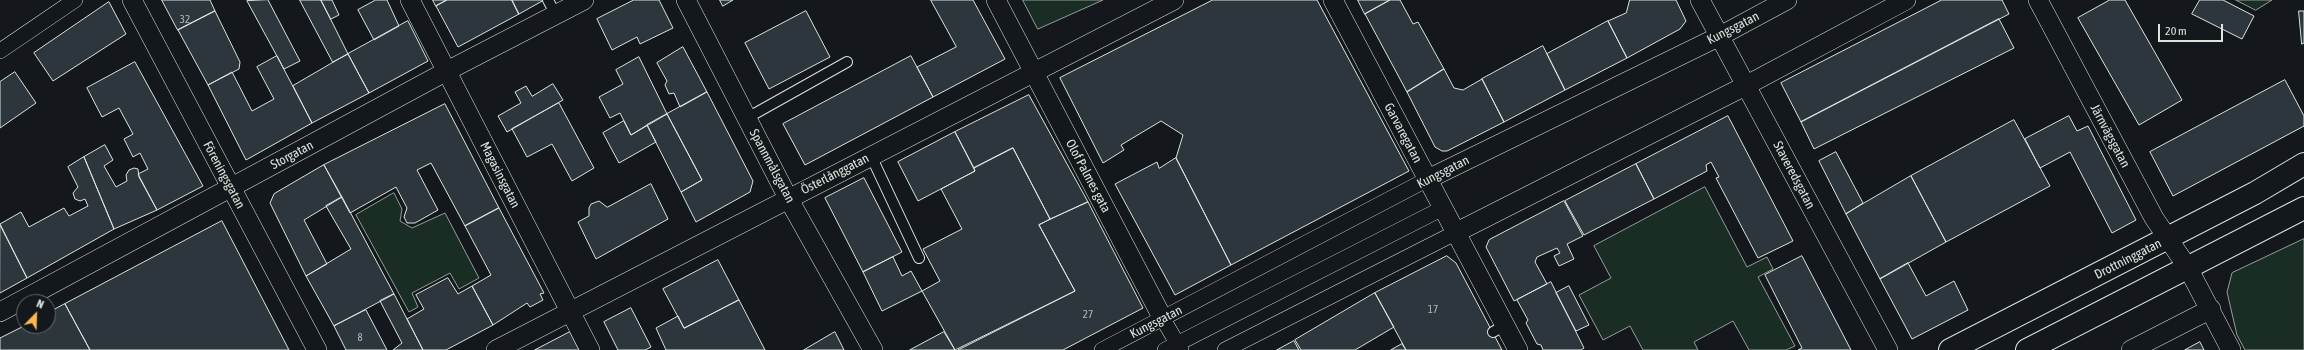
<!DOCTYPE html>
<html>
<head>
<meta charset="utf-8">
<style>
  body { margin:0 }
  #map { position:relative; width:2304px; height:350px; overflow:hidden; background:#14181c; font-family:"Asap Condensed",sans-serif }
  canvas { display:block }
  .north { position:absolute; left:16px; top:294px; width:40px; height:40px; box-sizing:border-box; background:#14181c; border:1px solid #626a69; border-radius:50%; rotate:23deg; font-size:11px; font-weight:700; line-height:16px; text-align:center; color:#d8e6dc }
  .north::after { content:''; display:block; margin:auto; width:14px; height:18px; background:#ffb74d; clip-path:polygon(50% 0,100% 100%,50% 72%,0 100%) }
  .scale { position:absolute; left:2158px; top:24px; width:65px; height:18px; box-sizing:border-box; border:2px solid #d8e6dc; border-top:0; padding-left:5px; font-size:12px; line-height:14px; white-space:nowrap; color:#d8e6dc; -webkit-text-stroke:3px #14181c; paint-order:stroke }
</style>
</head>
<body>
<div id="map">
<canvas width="2304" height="350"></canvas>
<div class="north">N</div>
<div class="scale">20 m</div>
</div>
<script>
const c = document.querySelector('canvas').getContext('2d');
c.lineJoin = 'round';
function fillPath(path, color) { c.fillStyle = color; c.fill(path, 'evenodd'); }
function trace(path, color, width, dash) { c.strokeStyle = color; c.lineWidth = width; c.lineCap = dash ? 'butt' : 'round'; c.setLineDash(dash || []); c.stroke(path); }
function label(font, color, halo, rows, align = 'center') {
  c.font = font + ' "Asap Condensed",sans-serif'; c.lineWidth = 3; c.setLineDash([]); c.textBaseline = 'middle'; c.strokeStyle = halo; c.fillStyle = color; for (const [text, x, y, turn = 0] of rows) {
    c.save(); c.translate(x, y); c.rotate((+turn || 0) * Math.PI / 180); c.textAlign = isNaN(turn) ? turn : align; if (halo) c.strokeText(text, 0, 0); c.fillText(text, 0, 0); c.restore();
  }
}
const green = new Path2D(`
  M1023 0H1103L1038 29Z
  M2236 0H2272L2256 10Z
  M1705 187 1747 267 1767 257 1773 269 1758 277 1795 346 1786 350H1749L1733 321 1694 342 1698 350H1643L1630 326 1603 340 1579 295 1611 278 1594 246Z
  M394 193 402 209 400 221 412 228 445 213 479 278 459 289 450 273 412 293 418 307 409 312 356 215Z
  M2304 239V350H2245L2237 335 2227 292 2232 273Z`);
fillPath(green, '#1a2d24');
trace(green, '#939e99', 1);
const building = new Path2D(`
  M162 0H210L215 11 178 30Z
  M268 0 300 61 284 69 247 1Z
  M300 0H321L348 54 333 62Z
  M321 0H332L339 15 331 19Z
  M376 0H387L399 26 374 40 358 10Z
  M433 0H447L436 6Z
  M447 0H512L519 14 458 47 436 6Z
  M512 0H544L519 14Z
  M634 0H659L673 28 640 44 637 37 612 50 597 19Z
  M720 0H733L723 6Z
  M931 0H973L1005 59 933 97 917 67 956 47Z
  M1213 0H1317L1409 171 1231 265 1176 158 1183 135 1161 121 1121 145 1124 150 1103 163 1060 78Z
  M1358 0H1390L1365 14Z
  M1390 0H1400L1413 24 1418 22 1444 69 1407 92 1365 14Z
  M1630 0H1676L1686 21 1680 29 1627 58 1608 21 1626 13Z
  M1942 0H2002L2009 14 1801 122 1781 83Z
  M2110 0H2125L2182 100 2139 125 2078 18Z
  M2200 0H2223L2254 16 2242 39 2192 14Z
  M109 2 126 34 53 81 34 53Z
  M215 11 240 62 239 69 208 85 178 30Z
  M806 11 830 57 769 89 745 43Z
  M2299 11H2304V43L2302 44Z
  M1999 19 2014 48 1814 149 1801 122Z
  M408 21 428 61 369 93 348 54Z
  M1608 21 1627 58 1565 90 1547 54Z
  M1543 46 1565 90 1504 122 1482 79Z
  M683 47 707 92 680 107 674 93 669 94 665 85 667 81 657 63Z
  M348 54 369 93 312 123 293 86Z
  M277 56 312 123 246 160 208 85 232 72 252 111 274 99 257 67Z
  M911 56 933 97 805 165 783 124Z
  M639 57 667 114 631 135 620 113 610 118 599 97 623 84 616 70Z
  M135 62 203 186 157 210 138 174 148 169 140 153 133 157 124 139 133 134 119 108 102 117 87 88Z
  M1444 69 1454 88 1463 90 1482 79 1504 122 1447 151H1442L1435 147 1407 92Z
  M15 72 36 103 0 128V82Z
  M2285 80 2304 116V126L2173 196 2150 152Z
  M553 84 563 100 507 132 498 116 521 103 515 92 526 86 532 96Z
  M707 92 753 181 750 192 696 222 681 192 702 180 667 114Z
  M1029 95 1088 202 1050 219 1013 148 974 168 955 132Z
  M559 103 594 168 572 181 552 144 527 157 512 129Z
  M445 104 499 208 465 226 431 163 417 170 438 210 415 223H407L404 217 407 208 396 187 350 213 324 165Z
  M667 114 702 180 681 192 647 125Z
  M1728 116 1793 241 1758 258 1716 178 1719 177 1711 162 1706 165 1707 171 1654 199 1636 164Z
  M2069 116 2077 131 2088 126 2136 220 2112 233 2070 152 2040 168 2025 139Z
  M2014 120 2050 186 1946 242 1911 176Z
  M624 121 631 135 647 125 656 142 619 163 603 133Z
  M955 132 975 171 918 201 898 162Z
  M105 145 113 160 104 166 116 187 127 181 126 175 129 170 134 168 138 169 139 177 157 210 114 229 84 157Z
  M1013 148 1050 219 1039 225 1075 291 955 350 922 291 940 281 923 249 962 229 941 189 975 171 974 168Z
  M1836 152 1863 203 1846 214 1819 161Z
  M84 157 114 229 27 278 0 224 21 212 29 227 64 208 69 216 88 206 85 199 80 201 75 199 73 193 78 187 68 167Z
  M1176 158 1231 265 1175 295 1115 184 1157 162 1159 168Z
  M1636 164 1654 199 1584 235 1565 201Z
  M324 165 342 197 304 220 327 264 306 276 270 203 274 194Z
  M1911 176 1946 242 1880 279 1846 214Z
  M864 178 902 252 863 272 825 198Z
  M651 184 668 219 596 259 578 222 589 216V208L591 204 599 201 607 207Z
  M342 197 394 294 334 326 306 276 351 249 326 206Z
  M1564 201 1583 236 1567 244 1574 259 1559 266 1554 256 1560 253 1557 248 1537 257 1535 262 1547 284 1514 301 1486 247 1489 240Z
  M1088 202 1143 308 1063 350H958L1075 291 1039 225Z
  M499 208 544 293 540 294 543 300 530 307 527 303 493 325 472 286 491 275 465 226Z
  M222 221 289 350H90L65 304Z
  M0 225 27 278 0 293Z
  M1447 256 1456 263 1502 350H1406L1375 293Z
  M1802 256 1851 350H1798L1802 348 1765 275Z
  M893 257 902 276 911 271 922 291 882 311 863 272Z
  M718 260 739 300 684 328 663 289Z
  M1908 263 1926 296 1954 281 1968 310 1912 339 1880 279Z
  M448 278 458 294 472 286 493 325 446 350H423L407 319 424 309 416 295Z
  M1551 282 1584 348 1581 350H1543L1541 345 1537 344 1526 323 1528 320 1517 300Z
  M1569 286 1589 325 1576 331 1556 293Z
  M1375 293 1394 327 1355 350H1301L1295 340Z
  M394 294 407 319 423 350H393L402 343 380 301Z
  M739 300 765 350H666L656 328 678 316 684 328Z
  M65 304 90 350H0V338L24 326H48V313Z
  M631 308 651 347 645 350H618L604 322Z
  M366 310 387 350H346L334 326Z
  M570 332 579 350H535Z
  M835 332 844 350H804Z
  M944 332 955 350H910Z
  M1294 341 1299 350H1277Z
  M2200 342 2204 350H2185Z
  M1402 344 1406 350H1391Z`);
fillPath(building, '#2c363c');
trace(building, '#d8e6dc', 1);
const service = new Path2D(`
  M548 0 556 15
  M747 118 847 62
  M871 156 919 258
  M1493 332 1505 325`);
const pedestrian = new Path2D(`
  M0 51 75 0
  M1163 319 1181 350
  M1102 350 1428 179
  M1165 350 1443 208
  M1225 350 1455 233`);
const minor = new Path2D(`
  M132 0 317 350
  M410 0 590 350
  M686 0 788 198 873 350
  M996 0 1163 319
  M1333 0 1518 350
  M1700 0 1888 350
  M2038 0 2154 218 2188 268 2231 350
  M1428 179 1720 36 1787 0
  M1455 233 1747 85 1906 0
  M0 312 447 71 584 0
  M496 350 1174 0
  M2131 350 2211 309`);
const tertiary = new Path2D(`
  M1950 350 2255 193 2304 164
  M2027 350 2304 208`);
trace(service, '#d8e6dc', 12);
trace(pedestrian, '#d8e6dc', 16);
trace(minor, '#d8e6dc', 20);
trace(tertiary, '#d8e6dc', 24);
trace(service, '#14181c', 10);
trace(pedestrian, '#14181c', 15);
trace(minor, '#14181c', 19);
trace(tertiary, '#14181c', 22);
label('11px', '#adbab4', null, [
  ["32",185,20],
  ["17",1433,310],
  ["27",1088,315],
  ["8",360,338]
]);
label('13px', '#d8e6dc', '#14181c', [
  ["Kungsgatan",1733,28,-27],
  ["Garvaregatan",1403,133,62],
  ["Järnvägsgatan",2110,136,62],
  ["Storgatan",292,155,-28],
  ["Spannmålsgatan",772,166,62],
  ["Kungsgatan",1443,172,-27],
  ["Österlånggatan",835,174,-27],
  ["Föreningsgatan",224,175,62],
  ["Magasinsgatan",500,175,63],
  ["Staveredsgatan",1794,175,62],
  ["Olof Palmes gata",1088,176,62],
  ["Drottninggatan",2128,259,-27],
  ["Kungsgatan",1156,322,-27]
]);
</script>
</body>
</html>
